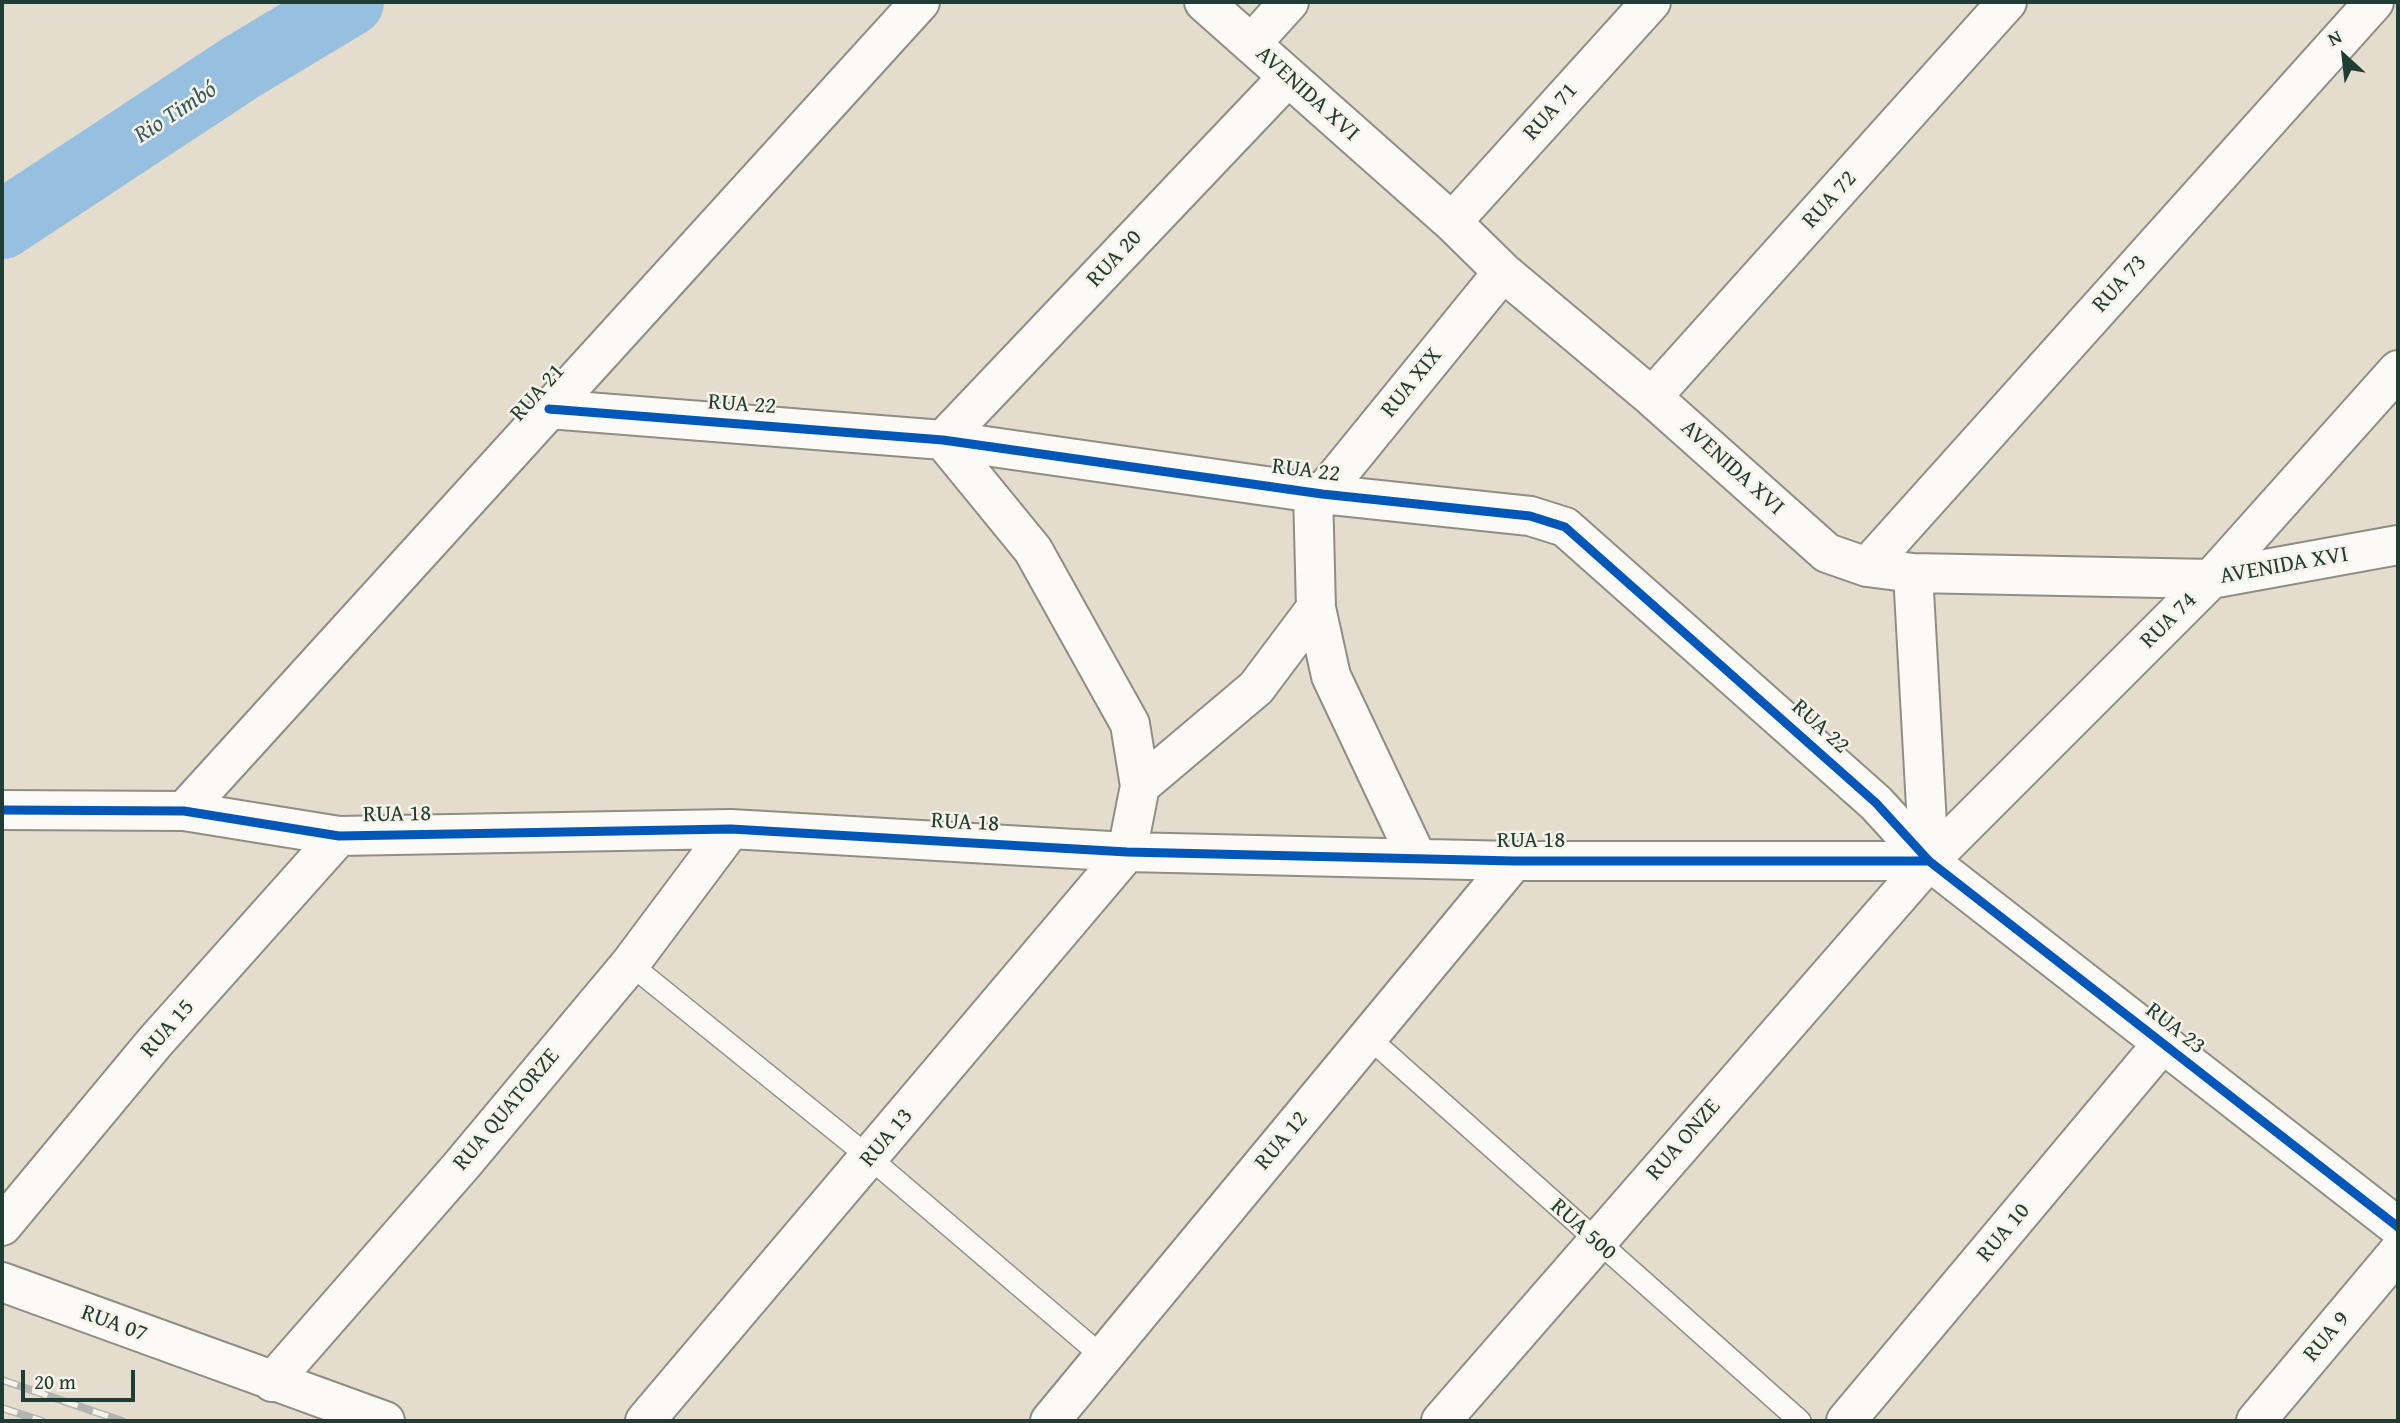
<!DOCTYPE html>
<html>
<head>
<meta charset="utf-8">
<style>
  body { margin:0 }
  #map { position:relative; width:2400px; height:1423px; overflow:hidden; background:#e4dccc; font-family:"Gentium Book Plus",serif }
  canvas { display:block }
  .frame { position:absolute; inset:0; border:4px solid #1f3d34; pointer-events:none }
  .north { position:absolute; left:2309px; top:21px; width:70px; height:70px; -webkit-text-stroke:5px #f7f3e8; paint-order:stroke; rotate:333deg; font-size:19px; font-weight:700; line-height:28px; text-align:center; color:#1f3d34 }
  .north::after { content:''; display:block; margin:auto; width:24px; height:32px; background:#1f3d34; clip-path:polygon(50% 0,100% 100%,50% 72%,0 100%) }
  .scale { position:absolute; left:21px; top:1370px; width:114px; height:32px; box-sizing:border-box; border:4px solid #1f3d34; border-top:0; padding-left:9px; font-size:21px; line-height:24px; white-space:nowrap; color:#1f3d34; -webkit-text-stroke:5px #f7f3e8; paint-order:stroke }
</style>
</head>
<body>
<div id="map">
<canvas width="2400" height="1423"></canvas>
<div class="frame"></div>
<div class="north">N</div>
<div class="scale">20 m</div>
</div>
<script>
const c = document.querySelector('canvas').getContext('2d');
c.lineJoin = 'round';
function trace(path, color, width, dash) { c.strokeStyle = color; c.lineWidth = width; c.lineCap = dash ? 'butt' : 'round'; c.setLineDash(dash || []); c.stroke(path); }
function label(font, color, halo, rows, align = 'center') {
  c.font = font + ' "Gentium Book Plus",serif'; c.lineWidth = 5; c.setLineDash([]); c.textBaseline = 'middle'; c.strokeStyle = halo; c.fillStyle = color; for (const [text, x, y, turn = 0] of rows) {
    c.save(); c.translate(x, y); c.rotate((+turn || 0) * Math.PI / 180); c.textAlign = isNaN(turn) ? turn : align; if (halo) c.strokeText(text, 0, 0); c.fillText(text, 0, 0); c.restore();
  }
}
trace(new Path2D(`
  M2 225 240 68 350 2`), '#97c0e0', 68);
const service = new Path2D(`
  M630 964 870 1158 1103 1357
  M1368 1037 1800 1421`);
const minor = new Path2D(`
  M1204 2 1452 222 1503 272 1652 397 1827 553 1867 567 1913 573 2211 579 2398 545
  M1251 44 1289 2
  M1452 222 1651 2
  M1652 397 2007 2
  M549 409 943 440 1322 494 1530 516 1565 527 1876 803 1929 861 2398 1227
  M1313 492 1316 608 1331 676 1417 858
  M1322 494 1503 272
  M1867 567 2374 2
  M1913 573 1929 861
  M1140 786 1256 688 1316 608
  M2 810 184 811 339 836 731 829 1127 852 1514 861H1929
  M184 811 920 2
  M2 1226 155 1042 339 836
  M2 1282 385 1421
  M272 1382 461 1166 630 964 731 829
  M645 1421 1127 852 1140 786 1130 724 1033 550 943 440 1287 78
  M1050 1421 1514 861
  M1441 1421 1929 861 2211 579 2398 370
  M1846 1421 2162 1044
  M2256 1421 2398 1252`);
trace(service, '#8d8e84', 24);
trace(minor, '#8d8e84', 42);
trace(service, '#fbfaf7', 21);
trace(minor, '#fbfaf7', 38);
const rail = new Path2D(`
  M2 1380 122 1421
  M2 1408 42 1421`);
trace(rail, '#b2b4b1', 8);
trace(rail, '#f7f3e8', 5, [16]);
trace(new Path2D(`
  M549 409 943 440 1322 494 1530 516 1565 527 1876 803 1929 861 2398 1227
  M2 810 184 811 339 836 731 829 1127 852 1514 861H1929`), '#0057b8', 9);
label('23px', '#1f3d34', '#f7f3e8', [
  ["AVENIDA XVI",1307,94,42],
  ["RUA 71",1551,112,-48],
  ["RUA 72",1830,200,-48],
  ["RUA 20",1115,259,-47],
  ["RUA 73",2120,284,-48],
  ["RUA XIX",1412,383,-51],
  ["RUA 21",538,393,-48],
  ["RUA 22",742,405,4],
  ["AVENIDA XVI",1732,468,42],
  ["RUA 22",1306,471,7],
  ["AVENIDA XVI",2284,566,-10],
  ["RUA 74",2169,621,-45],
  ["RUA 22",1820,727,42],
  ["RUA 18",397,815,-1],
  ["RUA 18",965,823,3],
  ["RUA 18",1531,841],
  ["RUA 15",168,1029,-49],
  ["RUA 23",2175,1029,38],
  ["RUA QUATORZE",507,1110,-50],
  ["RUA 13",887,1138,-50],
  ["RUA ONZE",1684,1140,-49],
  ["RUA 12",1282,1141,-50],
  ["RUA 500",1583,1230,42],
  ["RUA 10",2004,1233,-50],
  ["RUA 07",114,1324,20],
  ["RUA 9",2327,1337,-50]
]);
label('italic 24px', '#355b61', '#f7f3e8', [
  ["Rio Timbó",176,113,-33]
]);
</script>
</body>
</html>
